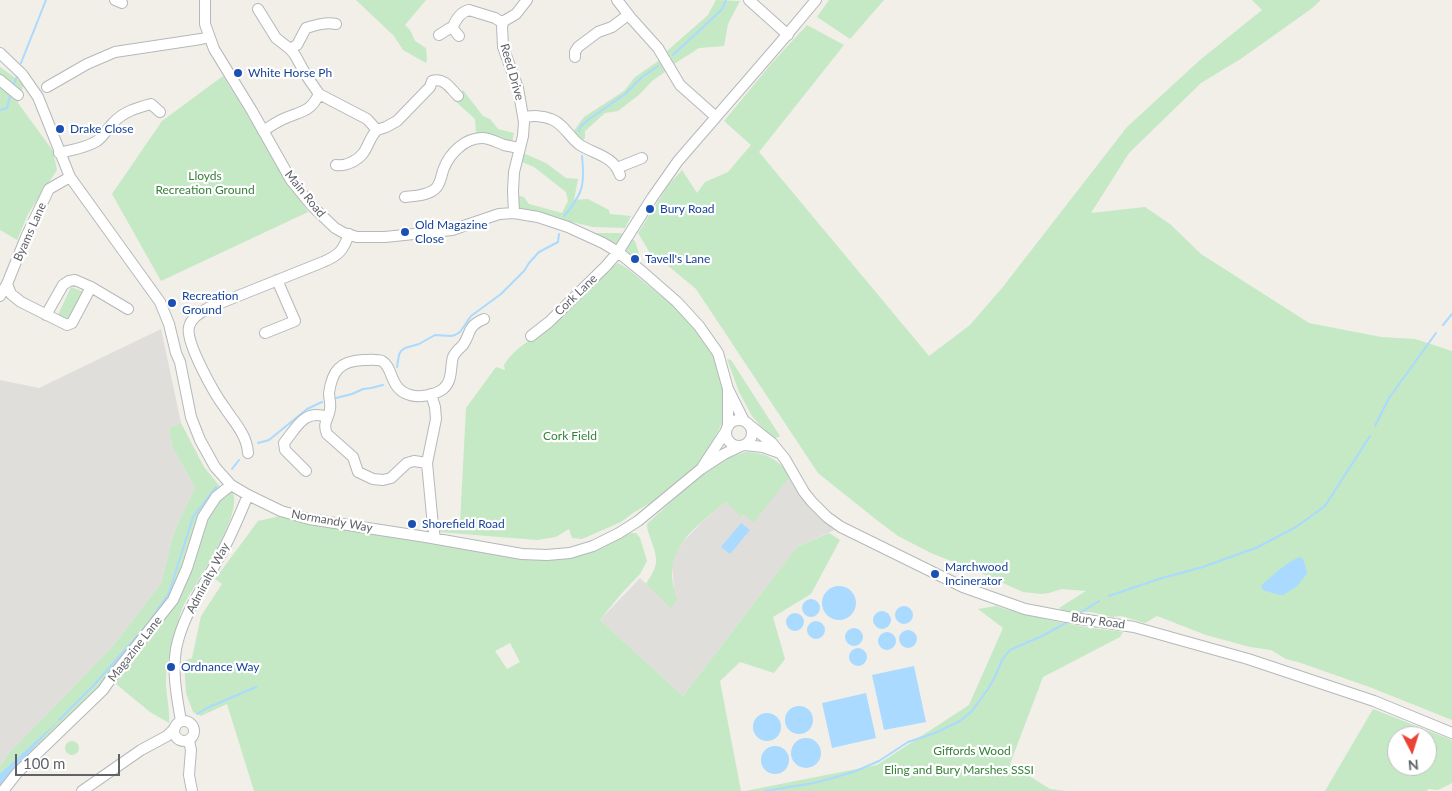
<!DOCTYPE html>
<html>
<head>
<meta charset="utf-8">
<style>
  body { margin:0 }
  #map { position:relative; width:1452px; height:791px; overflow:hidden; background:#f1efe8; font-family:Lato,sans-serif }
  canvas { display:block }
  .north { position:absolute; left:1387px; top:726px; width:50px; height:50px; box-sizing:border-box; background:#fff; border:1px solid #bfc1c3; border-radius:50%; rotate:175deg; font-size:14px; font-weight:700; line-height:20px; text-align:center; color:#5f6368 }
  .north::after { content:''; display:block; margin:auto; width:18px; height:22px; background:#ea4335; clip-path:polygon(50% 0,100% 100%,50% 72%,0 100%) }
  .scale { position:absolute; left:15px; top:754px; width:105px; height:22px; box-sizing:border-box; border:2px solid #5f6368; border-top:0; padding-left:6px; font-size:15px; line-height:18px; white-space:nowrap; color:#5f6368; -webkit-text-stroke:4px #fff; paint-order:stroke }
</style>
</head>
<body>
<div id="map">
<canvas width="1452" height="791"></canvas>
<div class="north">N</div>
<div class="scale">100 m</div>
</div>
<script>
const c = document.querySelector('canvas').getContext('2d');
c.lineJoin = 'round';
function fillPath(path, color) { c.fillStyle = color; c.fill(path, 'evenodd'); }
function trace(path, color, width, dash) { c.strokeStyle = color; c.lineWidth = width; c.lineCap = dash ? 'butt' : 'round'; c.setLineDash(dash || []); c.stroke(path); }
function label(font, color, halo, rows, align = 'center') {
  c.font = font + ' Lato,sans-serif'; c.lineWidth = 4.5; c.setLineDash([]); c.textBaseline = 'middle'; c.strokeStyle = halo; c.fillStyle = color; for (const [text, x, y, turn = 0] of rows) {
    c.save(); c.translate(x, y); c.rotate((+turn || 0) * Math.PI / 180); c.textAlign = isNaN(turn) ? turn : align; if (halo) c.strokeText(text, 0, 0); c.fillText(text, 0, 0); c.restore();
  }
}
fillPath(new Path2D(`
  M161 329 181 423 169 428 172 446 195 488 174 532 161 583 112 647 10 752 0 766V380L39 388Z
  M791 475 841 527 797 547 683 696 600 620 640 578 671 607 674 586 672 567 675 554 683 542 703 521 726 502 742 517Z`), '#e0deda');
fillPath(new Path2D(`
  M356 0H426L405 25 410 30 415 41 426 48 427 59 426 63 403 50 394 36Z
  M716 0 740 1 728 24 724 46 699 48 674 64 667 51 708 15Z
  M829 0H884L850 39 817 17Z
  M1252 0H1321L1311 9 1242 58 1201 83 1129 153 1091 213 1145 207 1170 224 1201 254 1309 323 1381 337 1415 339 1452 351V720L1372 688 1301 663 1286 659 1271 650 1250 647 1206 635 1157 616 1145 623 1121 616 1112 617 1091 612H1070L1062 610 1059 608 1086 591 1062 589 1049 593 1041 594 1023 592 970 568 933 554 898 536 878 521 818 473 696 289 666 264 656 263 638 233 669 184 682 170 697 193 705 182 728 172 751 145 724 121 771 64 807 25 844 45 759 152 929 356 970 325 1002 288 1127 127 1200 60 1262 10Z
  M660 60 665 72 652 81 640 94 618 111 605 113 585 131V138L582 141 573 132 584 117 624 91 635 77Z
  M0 67 24 84 18 103 53 151 57 170 28 214 17 240 0 230Z
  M223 76 308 212 161 281 112 194 162 121Z
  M463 90 483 116 490 119 498 129 514 133 512 142 491 136 476 135 475 119 455 101Z
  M523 153 546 163 566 178 578 179 574 200 588 199 609 210 610 214 631 216 625 228 593 227 572 222 568 223 551 216 518 209 516 195 524 197 529 204 562 213 568 201 566 192 534 167 522 162Z
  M589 233H619L625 234 618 243H613Z
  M632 239 635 241 641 259 632 257 626 250Z
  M618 263 628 269 683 314 710 349 718 363 722 382 725 405 723 422 704 457 697 465 664 495 633 513 621 522 582 539 572 538 569 529 556 537 537 540 438 532 439 520 460 524 466 408 496 367 505 370 504 365C514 348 530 341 544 329 567 310 588 288 610 267Z
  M71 287 84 292 69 321 57 317Z
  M727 359 731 360 780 436 772 440 752 416 739 392Z
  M181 423 204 467 221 488 171 596 88 700 0 788V766L10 752 112 647 161 583 174 532 195 488 172 446 169 428Z
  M746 452C767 453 777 459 791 475L754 522 744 515 741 517 726 502C704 520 671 542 672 574 672 583 675 592 677 600L671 608 646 584C658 565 659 562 651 540 649 534 647 530 647 524L699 476 730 457Z
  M232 490C245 516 195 582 183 607 180 613 178 621 177 629 172 646 166 663 166 681 166 695 170 708 169 723L150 712 116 684 118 675 158 624 205 522 219 499Z
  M280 516 469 548 532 560 567 557 609 543 630 533H636L640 538 647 561 640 574 621 594 600 620 683 696 797 547 829 533 840 540 811 594 773 617 785 659 774 673 740 662 720 681 741 791H254L227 704 201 716 193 712 186 693 184 661 192 658 201 616 222 584 215 579 258 521ZM510 643 520 662 507 669 495 651Z
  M996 606C1034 619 1083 627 1123 632L1120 637 1043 677 1010 764 1050 789 1066 791H745L877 765 969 705 1003 628 978 609Z
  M1373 709 1452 740V783L1438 790 1428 789 1427 791H1325ZM1397 736H1427V766H1397Z
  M65 748a7 7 0 1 1 14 0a7 7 0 1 1-14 0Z`), '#c5e8c5');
fillPath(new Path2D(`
  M741 523 750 530 730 554 721 547Z
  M1300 557 1303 559 1307 571 1306 575 1296 587 1283 595H1279L1263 590 1261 586C1272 576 1286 562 1300 557Z
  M822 603a17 17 0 1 1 34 0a17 17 0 1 1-34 0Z
  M802 608a9 9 0 1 1 18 0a9 9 0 1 1-18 0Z
  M895 615a9 9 0 1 1 18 0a9 9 0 1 1-18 0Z
  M873 620a9 9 0 1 1 18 0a9 9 0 1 1-18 0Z
  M786 622a9 9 0 1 1 18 0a9 9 0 1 1-18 0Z
  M807 630a9 9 0 1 1 18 0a9 9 0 1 1-18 0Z
  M845 637a9 9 0 1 1 18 0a9 9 0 1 1-18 0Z
  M899 639a9 9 0 1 1 18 0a9 9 0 1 1-18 0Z
  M878 641a9 9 0 1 1 18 0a9 9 0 1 1-18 0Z
  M849 657a9 9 0 1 1 18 0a9 9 0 1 1-18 0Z
  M914 666 926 722 884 730 872 675Z
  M866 693 876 738 832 748 822 703Z
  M785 720a14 14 0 1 1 28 0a14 14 0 1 1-28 0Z
  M753 727a14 14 0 1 1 28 0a14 14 0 1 1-28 0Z
  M59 720 12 771 0 788V774Z
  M791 753a15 15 0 1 1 30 0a15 15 0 1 1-30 0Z
  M761 760a14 14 0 1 1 28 0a14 14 0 1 1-28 0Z`), '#aadaff');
trace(new Path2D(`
  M673 55 716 15 722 9 726 0
  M21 63 46 0
  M14 84 17 76
  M0 110 7 108 10 96
  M579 131 581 126 588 120 625 94 642 77 658 66
  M564 216C583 194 585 185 582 156
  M1443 325 1452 314
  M397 367 399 355 401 351 405 348 419 344 435 335 451 336 455 335 460 332 471 316 501 294 524 271 529 263 539 252 558 242 559 234
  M336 398 352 394 363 389 371 388 383 385
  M1375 426 1389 398 1436 333
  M258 443 269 440 307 409 322 402
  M232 469 239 460
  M1109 596 1162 578 1203 567 1233 556 1256 548 1296 527 1325 506 1370 436
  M1080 613 1099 601
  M197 714 207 708 256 687
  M59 720 93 686 147 625 169 593 193 517 216 487
  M765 791 814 783 833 778 856 771 879 761 908 742 935 733 960 721 972 711 988 689 995 677 1002 660 1010 650 1044 635 1066 623`), '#aadaff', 2);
const minor = new Path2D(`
  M115 0 122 3
  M205 0V24L214 49 252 111 291 180 313 207 335 228 344 233 357 237H385L452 230 499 214 514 213 538 217 568 227 603 243 618 252 645 274 677 302 699 326 718 353 728 389 744 421
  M617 0 631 18 658 48 680 85 716 117
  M749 0 788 35
  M258 9 276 38 290 49 295 55 306 75 319 94
  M452 29C455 21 460 12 469 10L495 18 503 23
  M439 35 450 28 454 30 459 36
  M290 49 297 45 306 28C316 25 326 22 336 24
  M0 53 22 74 38 97 70 177 160 302 169 324 176 353 180 362 191 417 200 440 215 467 231 485 248 495 281 511 309 519 426 537 522 554 547 555 570 553 593 546 619 533 638 521 701 469 724 454 741 446
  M575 57V52L578 47 598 32 612 27 628 15
  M0 80 18 95
  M47 87 87 64 115 52 201 39 209 37
  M523 117C533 116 542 115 551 119 564 124 569 137 580 145 594 154 614 156 620 175
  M263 131C271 126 279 120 288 117 303 111 311 111 319 94L367 119 377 130 386 127 397 121 430 87 432 81C444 77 450 88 458 96
  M59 153C72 150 86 148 97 141 104 136 107 129 113 123 123 112 136 108 151 104L160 112
  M336 165C342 166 346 165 352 162 369 154 366 141 377 130
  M617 168 642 158
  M405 197C414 196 427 196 435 189 441 184 441 175 444 168 450 153 465 138 482 138 490 138 496 142 504 145 509 146 514 147 519 148
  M514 213 513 191 514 172 523 136 524 122 518 88 503 47 502 26 504 21 516 14 527 0
  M7 284 11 294 21 302 67 325 72 323 91 287
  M0 296 7 284 26 237 49 189 70 177
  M46 315 63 285 69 281 75 280 91 287 128 309
  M265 333 295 321 277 280
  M531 336 549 322 606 266 618 252 652 198 678 161 780 43 816 0
  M431 394 435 407 436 419 427 463 433 526 435 538
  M726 433a13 13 0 1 1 26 0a13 13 0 1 1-26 0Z
  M748 424 772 443 785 459 804 492 812 502 827 517 841 527 963 587 1025 609 1067 617 1134 627 1248 659 1374 701 1452 733
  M728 427V389
  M745 445 763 447 780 453
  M248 453C247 435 234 422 225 408 215 395 185 342 189 327 191 318 200 313 208 308L323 262C339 255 343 251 349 234
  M427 463 414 461 407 463 391 478 383 480 373 479 358 472 353 457 327 434C322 422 329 419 330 409 331 404 329 398 329 393 332 371 340 361 363 360 368 360 377 359 382 361 394 368 389 389 410 395 419 398 435 395 443 389 453 381 450 367 453 357 455 352 459 349 463 345 472 332 466 327 484 319
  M703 466 726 431
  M306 471 285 450 284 443C297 427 304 409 327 417
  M174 731a10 10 0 1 1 20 0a10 10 0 1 1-20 0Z
  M181 721C177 698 172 673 176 649 183 613 206 583 222 552 232 534 240 514 248 495
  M189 741 191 750 189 775 192 791
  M3 791 17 773 103 690 112 677 173 600 187 568 203 517 216 497 231 485
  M82 791 141 750 167 736 175 728`);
trace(minor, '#b5b8bc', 12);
trace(minor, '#fff', 10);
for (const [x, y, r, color] of [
  [238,73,5,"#1a4fb4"],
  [60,129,5,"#1a4fb4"],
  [650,209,5,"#1a4fb4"],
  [405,232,5,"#1a4fb4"],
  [635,259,5,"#1a4fb4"],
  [172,303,5,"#1a4fb4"],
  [412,524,5,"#1a4fb4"],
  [935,574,5,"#1a4fb4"],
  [171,667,5,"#1a4fb4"]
]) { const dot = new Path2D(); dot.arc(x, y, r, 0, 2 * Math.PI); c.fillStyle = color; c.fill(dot); trace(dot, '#fff', 2); }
label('12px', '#5f6368', '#fff', [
  ["Reed Drive",512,72,74],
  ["Main Road",305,194,51],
  ["Byams Lane",30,232,-66],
  ["Cork Lane",576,295,-44],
  ["Normandy Way",332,521,10],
  ["Admiralty Way",208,578,-62],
  ["Bury Road",1098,621,8],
  ["Magazine Lane",135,649,-52]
]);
label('12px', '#164399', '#fff', [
  ["White Horse Ph",248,73],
  ["Drake Close",70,129],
  ["Bury Road",660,209],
  ["Old Magazine",415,225],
  ["Close",415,239],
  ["Tavell's Lane",645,259],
  ["Recreation",182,296],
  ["Ground",182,310],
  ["Shorefield Road",422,524],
  ["Marchwood",945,567],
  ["Incinerator",945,581],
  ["Ordnance Way",181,667]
], 'left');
label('12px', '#348238', '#fff', [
  ["Lloyds",205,176],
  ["Recreation Ground",205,190],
  ["Cork Field",570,436],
  ["Giffords Wood",972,751],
  ["Eling and Bury Marshes SSSI",959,770]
]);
</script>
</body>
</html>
